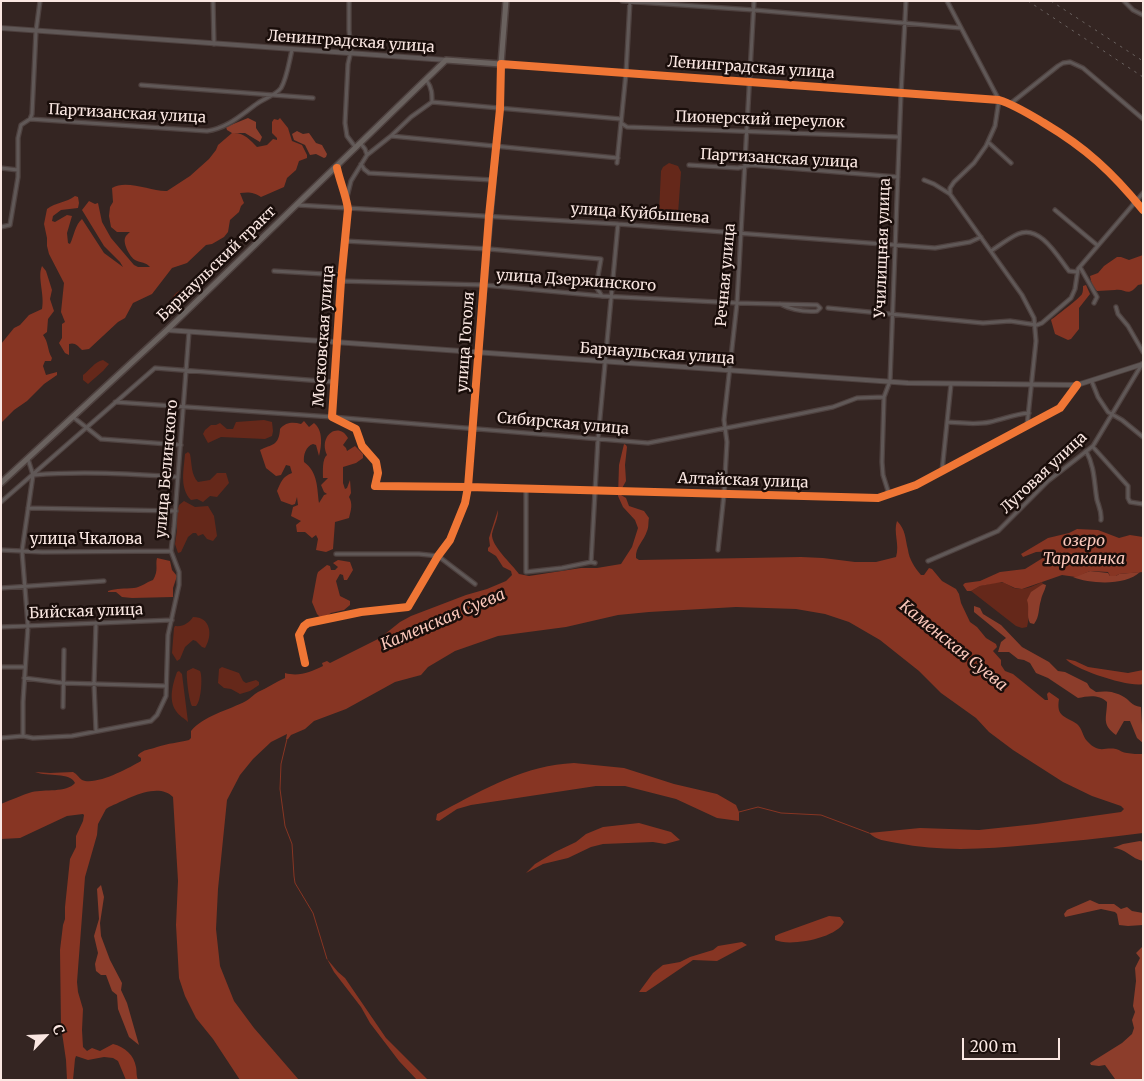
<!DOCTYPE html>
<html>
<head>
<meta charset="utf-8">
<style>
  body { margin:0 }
  #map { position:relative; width:1144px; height:1081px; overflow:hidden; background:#342522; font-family:Merriweather,serif }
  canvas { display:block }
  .frame { position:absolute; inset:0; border:2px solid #fae7e2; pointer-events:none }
  .north { position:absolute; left:20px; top:1011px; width:50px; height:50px; -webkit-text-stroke:4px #1a0e0b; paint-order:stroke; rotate:65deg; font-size:14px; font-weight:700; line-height:20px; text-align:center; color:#fae7e2 }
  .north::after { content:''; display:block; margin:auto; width:18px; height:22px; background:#fae7e2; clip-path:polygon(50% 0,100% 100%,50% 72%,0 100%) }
  .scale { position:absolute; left:962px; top:1038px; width:98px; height:22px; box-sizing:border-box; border:2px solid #fae7e2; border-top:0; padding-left:6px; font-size:15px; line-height:18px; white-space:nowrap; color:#fae7e2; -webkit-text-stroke:4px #1a0e0b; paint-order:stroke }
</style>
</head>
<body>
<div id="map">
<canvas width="1144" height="1081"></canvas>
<div class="frame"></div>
<div class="north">С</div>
<div class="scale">200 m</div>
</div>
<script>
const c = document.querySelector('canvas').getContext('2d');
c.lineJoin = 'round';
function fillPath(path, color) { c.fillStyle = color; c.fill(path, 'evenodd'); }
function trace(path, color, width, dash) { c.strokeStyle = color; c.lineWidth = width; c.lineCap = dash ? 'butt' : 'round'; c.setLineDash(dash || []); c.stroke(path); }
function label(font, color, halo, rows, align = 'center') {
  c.font = font + ' Merriweather,serif'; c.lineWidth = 5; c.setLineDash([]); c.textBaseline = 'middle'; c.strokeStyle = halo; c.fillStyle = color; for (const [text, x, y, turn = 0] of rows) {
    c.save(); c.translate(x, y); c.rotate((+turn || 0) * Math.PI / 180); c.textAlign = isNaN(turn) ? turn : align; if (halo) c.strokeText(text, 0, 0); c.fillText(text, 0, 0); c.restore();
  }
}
fillPath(new Path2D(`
  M669 163 678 166 681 172 678 214 675 219C667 223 661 220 659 212L661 171 663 167Z
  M193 279H195L198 284 172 310 168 309 167 304 176 293 187 286Z
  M103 360 109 364 103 371 88 384 83 380V375C90 370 94 362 103 360Z
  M264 420 272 422 273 431 272 436 265 439 221 437 208 443 203 434 205 430 211 425H216L220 423 227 429H233L236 422Z
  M188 452 190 454C192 464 191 475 198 482L210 480 217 473H226L229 483 217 497 210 496 203 502 197 499 191 500C179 488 184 469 185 454Z
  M184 501 195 507 208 506 214 516 217 536 213 541 207 539 203 534 198 536 196 533H193L188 537 181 552 178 553 175 544 177 530V511L179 505Z
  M998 582C1005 582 1008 585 1014 588 1024 591 1033 586 1042 582L1043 584C1041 586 1036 589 1034 592 1027 601 1030 617 1027 627L1022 628 1016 626 971 591 980 586Z
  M193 617C211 617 213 635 205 648L202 647 196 641 193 640 185 647 180 659 177 661 172 653 174 628 175 626C183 627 189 623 193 617Z
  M222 667 239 673 243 681 246 683 256 680 259 682V685L250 691 240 694 231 689 224 688 218 683 219 669Z
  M193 668 200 671C203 677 201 702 196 706H192C189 701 186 676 187 671Z
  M179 671 182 674 188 722C184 718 179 716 176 711 168 700 173 683 177 672Z`), '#65281a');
fillPath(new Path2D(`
  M248 118 256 122V128L262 137 260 142 245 133H232L227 130 226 127Z
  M297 131 303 134 309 133 316 143 322 145 327 154 326 157 324 158 316 154 310 155 305 145 294 140 292 134Z
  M1090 571 1108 573 1110 576H1116L1119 574 1140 572C1126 586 1090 584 1073 577Z
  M1043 584 1046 585C1045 591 1042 594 1041 600 1038 609 1040 616 1034 624L1030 623C1026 616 1030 608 1027 600L1031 592Z
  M974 606 980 608 983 614 1001 625 1022 647 1049 662 1058 671 1065 672 1087 683 1090 688 1096 692C1106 691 1114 691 1124 697 1131 701 1130 705 1141 707L1143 743 1137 738 1130 721H1124L1116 735C1101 724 1107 718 1107 702 1099 694 1088 696 1078 698L1048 678 1036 673 1030 663 1024 660 1018 659 1009 652H998L1001 642 1006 638 974 612Z
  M1140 841 1143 842V861C1132 859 1125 848 1113 848L1123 844Z
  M101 885 104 897 100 923 101 936 110 960 122 983 121 990 127 1003 139 1045 129 1037 118 1009 117 995 112 991 106 975H101L96 971 95 964 98 953 94 936 99 919 97 889Z
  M1090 900 1099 904H1114L1121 909 1127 907 1132 911 1143 913V925L1128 926 1119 925 1117 914 1115 912 1101 909 1065 917 1064 914 1067 910Z
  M1143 946V1080L1115 1079 1105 1065 1099 1066 1091 1065 1090 1063 1122 1043 1132 1034 1134 1028 1132 1020 1135 1012 1133 1006 1136 981 1135 968 1140 958 1136 953Z`), '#8c3d2b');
fillPath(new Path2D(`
  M280 118 288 128 292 141 302 145 307 155V158L299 161 296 170 287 178 284 187 261 197C253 192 249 192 240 193L244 203 241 206 239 212 230 220 228 232 224 237 212 244 206 245 187 263 172 268 152 294 133 303 125 318 118 322 89 349 82 350C78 346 75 342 69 344V355L65 353 59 343 62 338V324L65 322 61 312 64 283 49 254 47 246V238L44 224 47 209C56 202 66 203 75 196L78 197 79 203 78 208 61 210 53 216 52 221 55 222 67 215 72 216 67 233 68 243 70 244C74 236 75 225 82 219L104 253 123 267 120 262 104 246 82 210 89 201 95 204 98 203 102 222 111 238 134 265 138 267H150C146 262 141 263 135 260 130 257 123 244 125 238 126 235 128 234 130 232H117L111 227 109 216 110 207 113 202 112 188C127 179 152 192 167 191L190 176 209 159 216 150 218 145 232 133C244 132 250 140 257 147L267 145 273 139 277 140V138L272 133V122L274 119 278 120Z
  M1143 255V284L1138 285C1127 298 1126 288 1115 290 1109 290 1103 291 1097 291L1092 285 1090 276 1098 273 1104 266 1117 257H1121L1129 260Z
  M42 266 46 271 52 290 50 299 54 311 48 319 47 332 43 335C49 343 47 350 52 358L51 361H45L43 366 46 375 57 372V375L44 384 27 401 14 410 1 423V344L14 328 20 325 29 315 42 309C45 295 37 277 42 266Z
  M1086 285 1090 294 1079 308V329L1071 339 1068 340 1055 334 1051 320C1056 316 1080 298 1082 294 1083 292 1083 289 1083 286Z
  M304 421 309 427 314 423C323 430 322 445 319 456L316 445 313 444C306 446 303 455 304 462 318 472 317 488 319 503L324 495 327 494 324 492 321 485 328 478H323C323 471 322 459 327 455 318 435 339 421 348 438L343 445 346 448 347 451 355 446 363 454V458L356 463 343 467V483L345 489 347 488 350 480 351 493 349 497C353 504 351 510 349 518L335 522 333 549 326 552 316 550 318 539 316 535 312 538 305 532H297L296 525 301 521 291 516 293 507 298 505 297 497 295 504 292 505 281 501 277 491C281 482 282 477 292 473L290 466 286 465 281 475 276 476 266 468 260 450C272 444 279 446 280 429 286 422 293 422 301 424Z
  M624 444 626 445 627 447 625 465 626 481 620 492 621 495 626 498 629 506 644 511 649 518C648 522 649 527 647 531 644 541 635 547 636 558L639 560 801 557 823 558 855 562H876L896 557C900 545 893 532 897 521 906 530 905 538 908 550 909 559 915 568 921 575H924L929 568 932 569 942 581 956 589 959 594 961 603 970 622 977 627 986 638 996 644 997 647 993 651 1001 660V665L1005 671 1013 674 1045 700H1048L1047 694 1049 692 1059 699C1056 717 1065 716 1077 724 1082 728 1083 737 1087 741 1099 754 1103 747 1116 749 1120 750 1123 753 1127 753 1132 754 1138 754 1143 754V833C1105 838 1067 842 1029 845 985 849 941 852 897 843 886 841 876 840 869 833L920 828 979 830 1036 824 1121 812 1124 809 1121 806 1092 796 1063 782 1013 750 989 732 976 718 941 693 919 671 880 640 849 622 825 614 796 609 736 607 649 612 618 615 566 627 498 636 455 651 428 667 421 675 395 682 346 709 314 721 305 729 291 735 288 739H286L287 734 271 742 253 759 240 775 227 800 218 889 216 929 220 966 234 1001 254 1028 299 1080H240L213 1039 196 1018 185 996 179 978 176 925 178 881 173 797C157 781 126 800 109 807L106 809 98 824 97 835 85 877 77 982 78 992 83 1009 82 1030 83 1047 87 1051 92 1048 100 1051 113 1044C125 1047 134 1055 136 1067 137 1072 136 1075 138 1080H126L118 1061 113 1058 104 1057 88 1060 76 1056 75 1059 73 1080H67L66 1060 61 1026 60 950 63 925 65 919V907L70 859 76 847V836L83 821 84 815 83 814 67 816 20 838 1 839V804C11 800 22 795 32 792 45 789 66 793 75 783 70 772 48 777 35 772L50 773 73 772C77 774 79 778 82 780 96 786 129 768 141 761V758L138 756V755C144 749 149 750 157 747 169 743 177 743 189 740L191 738V731C203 716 229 710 246 701 250 699 254 694 258 692 267 688 276 682 285 678V673C299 677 310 672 323 666L322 663 327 661 330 663 380 638 400 622 411 616 466 595 487 589 506 581 512 575 511 571 503 567 496 556 488 551V548L490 546 489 538 498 510C498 519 494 525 492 534 491 546 512 564 519 574L529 576 581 568H597L621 564 632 547 638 528 635 520 623 507 618 496 619 465Z
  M1077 529 1098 530 1119 538 1130 535 1143 537V572L1119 574 1116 576H1110L1108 572 1090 571 1076 577 1062 575 1022 589 1015 588 1002 582 980 586 971 591H967L963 585 965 583 980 581 1000 572 1025 569 1054 551 1036 552 1023 557 1021 554 1048 538 1069 533Z
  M157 558 170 561 172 570 177 576 173 588V597L132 598 122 597 116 592H108V591C117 588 124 589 134 588 142 587 146 582 153 580 159 570 155 565 157 558Z
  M338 560 350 562 353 570 347 580H344L343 575 340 574 336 581 340 596 350 601V605L344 610 331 613 322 619 317 614 312 602 317 575 318 572 327 565 330 566 331 570H335L338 567 333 563Z
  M1066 659 1075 661 1088 667 1128 673 1143 670V684C1130 688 1073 669 1066 659Z
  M574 763 624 768 674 784 717 794 736 805 739 812V821L717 818 676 799 625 786H596L471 805 457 809 439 821 436 820 437 814 443 811C484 789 526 765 574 763Z
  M639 823 671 832 680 840 665 844 653 842 603 844 591 847 568 858 543 864 526 873 535 864 555 852 576 842 586 834 603 827Z
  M829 916 840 917 844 922C837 938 790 947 775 940V936L779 934Z
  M742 942 747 945 717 961 693 960 646 992H639L653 973 663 965 680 962 690 957 713 950 718 946Z
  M327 959 338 972 345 978 386 1038 428 1080H417L399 1061 370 1023 361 1007 334 972Z`), '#873523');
trace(new Path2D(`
  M287 739 281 764 280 789 285 826 292 844 294 876 295 883 313 913 327 959
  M739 812 758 807 781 813 821 815 869 833`), '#873523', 1);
const minor = new Path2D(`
  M213 1 214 44
  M349 1V30L351 51 348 64 345 123 347 136 356 148
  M622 1 754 10 961 28
  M947 1 999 100 995 126 986 146 974 163 954 182 950 188V193
  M1124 1 1133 10 1143 15
  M427 81C432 88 432 94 432 102L621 119
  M141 85 313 98
  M1010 104 1058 66 1063 63 1070 62 1083 68 1143 119
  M30 119 207 131C228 128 242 114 258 103 265 98 276 95 281 88 287 78 289 62 292 50
  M621 123 627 127 899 137
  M391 136 618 158
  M988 142 1011 163
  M361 144 365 149 367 155
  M617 163 626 73 630 1
  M361 164 364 169 369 173 493 180
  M689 165 738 168 751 165 898 177
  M1 168 18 170
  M337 168C340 182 346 195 348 209L341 281 332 417 356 429 362 446 376 462 378 473 375 486 468 487 878 498 916 485 1060 408 1077 385
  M924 180 934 184 950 194 1022 295 1034 318 1036 341 1027 426
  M347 197 351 181 367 155 391 136 411 117 432 102
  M297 205 618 224 935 248 970 242 981 237
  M1055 210 1097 245
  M1 227 10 225 18 177V138L21 125 30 119 32 114 36 31 40 1
  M345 241 489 249 601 259 596 287 602 296
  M991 251C1000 245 1009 238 1018 234 1040 224 1058 257 1069 271L1077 272
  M1080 267 1097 297 1094 303
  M274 271 341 275
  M341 281 484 285 602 296 737 303 817 305 820 308 817 311C804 312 792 310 780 304
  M1116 307 1118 314 1128 326 1143 352
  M828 308 983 323 1010 321 1037 325 1042 323 1071 298 1075 289 1078 269 1143 193
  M1092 382 1098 397 1108 412 1122 420 1143 437
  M115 402 332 417 648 443 794 415 833 407 857 398 884 397
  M73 417 101 439 181 445
  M947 422C962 423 976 425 990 422 1004 419 1015 414 1029 413
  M1093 447 1128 486V498L1130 502 1143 504
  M1086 451C1095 467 1094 483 1097 500 1099 507 1102 512 1101 520
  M942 471 951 384
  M34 475C83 471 130 474 178 477
  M526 489V572L562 568 591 562 595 563
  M889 494 883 475 882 462 884 397 890 381 901 93 906 1
  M1 502 155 368 334 382
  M28 508 176 511
  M1 550 42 552 171 551
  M718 550 724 494 727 442 724 420 737 303 754 1
  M336 554H419L438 556 475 584
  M928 561 998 531 1048 481 1093 446 1142 364
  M591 562 598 439 618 224
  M1 588 104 581
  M96 623 94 684 96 731
  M1 627 172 620
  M305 663 299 635 304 626 308 623 361 612 408 607 438 556 450 540 465 503 468 487 479 353
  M1 667H25
  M24 678 63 683 166 686
  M63 707 64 650
  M23 736V702L28 626 22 551 33 475 28 459
  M1 738 23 736 33 738 72 736 151 721 157 715 166 696 168 635 179 585V572L171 551 174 527 189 332`);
const tertiary = new Path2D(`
  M1 28 446 60
  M167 330 908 383 1077 385 1143 364
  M479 353 500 109 501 64 999 100C1015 105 1029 114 1044 123 1086 148 1112 172 1143 210`);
const primary = new Path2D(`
  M1 483 167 330 446 60 501 64 506 1`);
trace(minor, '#4e413f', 5.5);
trace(tertiary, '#4e413f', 6);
trace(primary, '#4e413f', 8);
trace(minor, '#605857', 3);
trace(tertiary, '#605857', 4);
trace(primary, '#6a625f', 5);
trace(new Path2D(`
  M1028 1 1143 77
  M1051 1 1143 61`), '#6b6361', 1, [2.5, 5]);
trace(new Path2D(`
  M337 168C340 182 346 195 348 209L341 281 332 417 356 429 362 446 376 462 378 473 375 486 468 487 878 498 916 485 1060 408 1077 385
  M305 663 299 635 304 626 308 623 361 612 408 607 438 556 450 540 465 503 468 487 489 216 500 109 501 64 999 100C1015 105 1029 114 1044 123 1086 148 1112 172 1143 210`), '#f07635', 8);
label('15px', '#fae7e2', '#1a0e0b', [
  ["Ленинградская улица",351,42,4],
  ["Ленинградская улица",751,68,4],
  ["Партизанская улица",127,114,3],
  ["Пионерский переулок",760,120,2],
  ["Партизанская улица",779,159,3],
  ["улица Куйбышева",640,214,4],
  ["Училищная улица",883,248,-88],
  ["Барнаульский тракт",217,264,-44],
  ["Речная улица",726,275,-85],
  ["улица Дзержинского",576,281,4],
  ["Московская улица",324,336,-86],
  ["улица Гоголя",466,342,-86],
  ["Барнаульская улица",657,354,4],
  ["Сибирская улица",563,424,5],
  ["улица Белинского",167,469,-85],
  ["Луговая улица",1044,473,-43],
  ["Алтайская улица",743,481,2],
  ["улица Чкалова",86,540],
  ["Бийская улица",86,612,-2]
]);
label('italic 16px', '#fac7ba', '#1a0e0b', [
  ["озеро",1084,541],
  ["Тараканка",1084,559],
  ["Каменская Суева",443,620,-23],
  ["Каменская Суева",953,646,39]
]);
</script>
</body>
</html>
